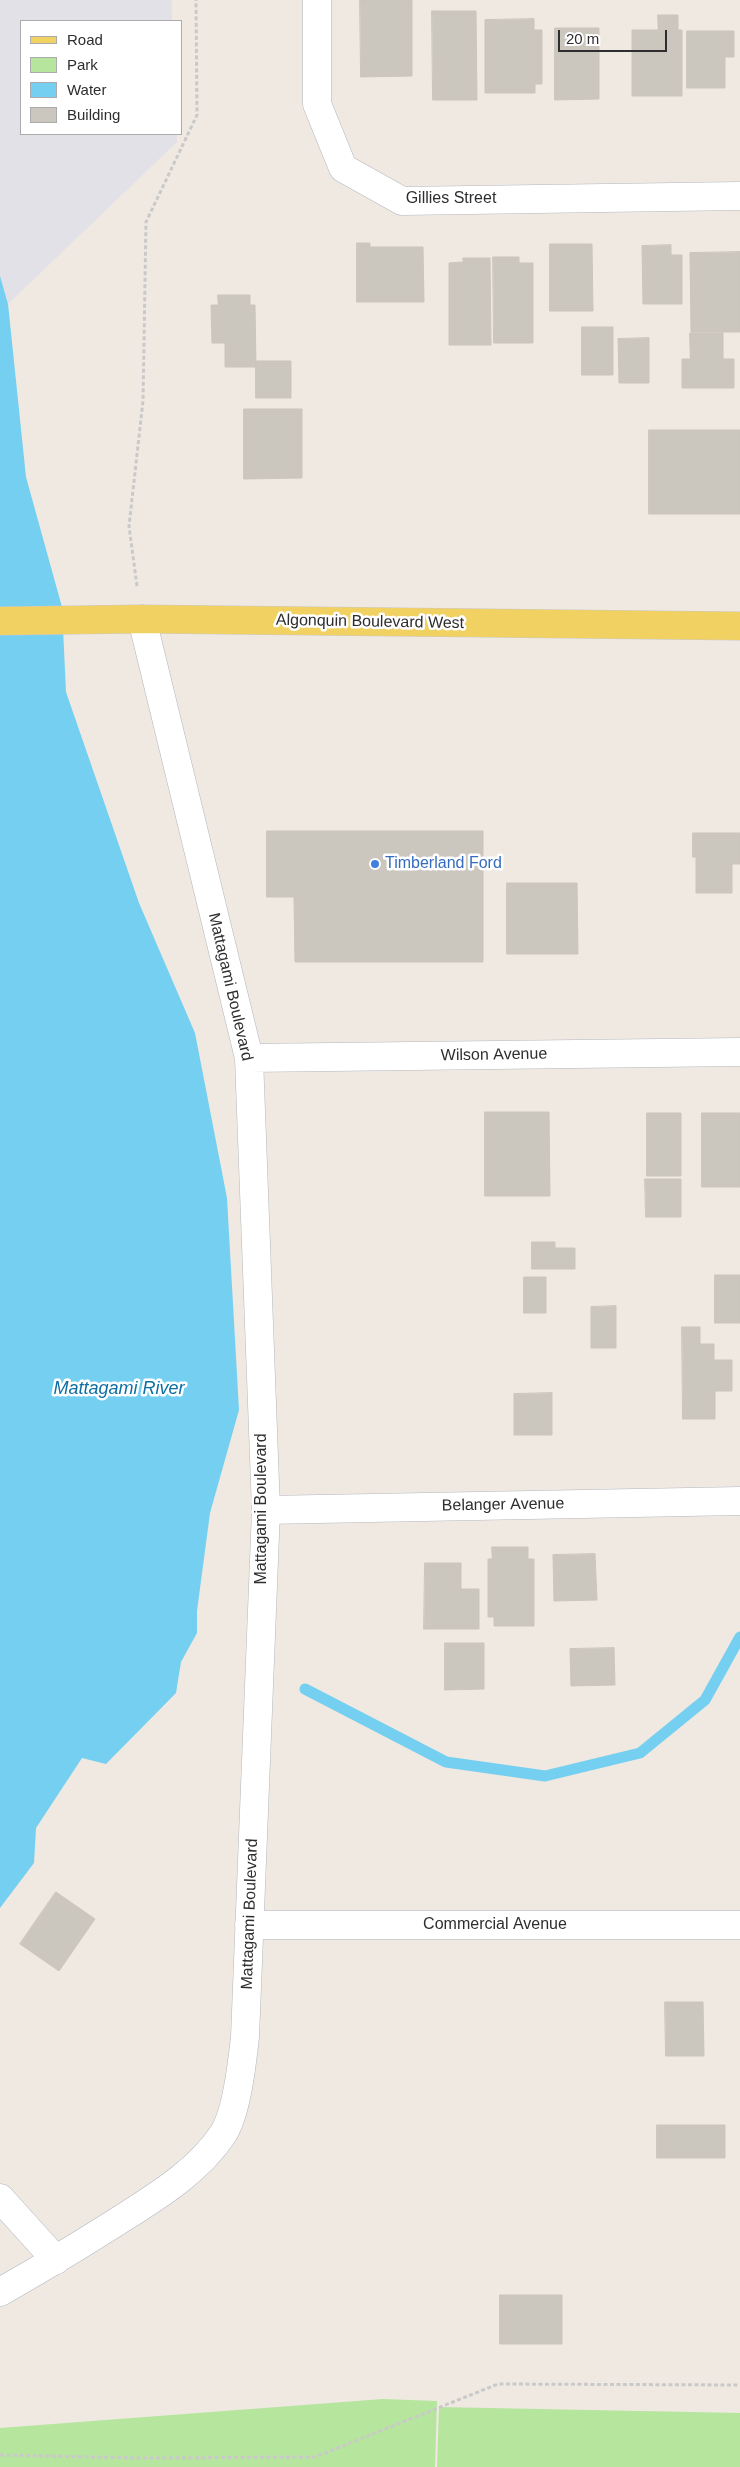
<!DOCTYPE html>
<html>
<head>
<meta charset="utf-8">
<style>
  body { margin:0 }
  #map { position:relative; width:740px; height:2467px; overflow:hidden; background:#efe9e1; font-family:Helvetica,sans-serif }
  canvas { display:block }
  .legend { position:absolute; left:20px; top:20px; width:162px; height:115px; box-sizing:border-box; background:#fff; border:1px solid #ababab; margin:0; padding:6px 9px; list-style:none; font-size:15px; color:#2e2e2e }
  .legend li { display:flex; align-items:center; gap:10px; height:25px }
  .legend b { width:25px; border:1px solid #ababab }
  .scale { position:absolute; left:558px; top:30px; width:109px; height:22px; box-sizing:border-box; border:2px solid #2e2e2e; border-top:0; padding-left:6px; font-size:15px; line-height:18px; white-space:nowrap; color:#2e2e2e; -webkit-text-stroke:4px #fff; paint-order:stroke }
</style>
</head>
<body>
<div id="map">
<canvas width="740" height="2467"></canvas>
<ul class="legend">
<li><b style="height:6px;background:#f2d163"></b>Road</li>
<li><b style="height:14px;background:#b6e59e"></b>Park</li>
<li><b style="height:14px;background:#75cff0"></b>Water</li>
<li><b style="height:14px;background:#cbc7bf"></b>Building</li>
</ul>
<div class="scale">20 m</div>
</div>
<script>
const c = document.querySelector('canvas').getContext('2d');
c.lineJoin = 'round';
function fillPath(path, color) { c.fillStyle = color; c.fill(path, 'evenodd'); }
function trace(path, color, width, dash) { c.strokeStyle = color; c.lineWidth = width; c.lineCap = dash ? 'butt' : 'round'; c.setLineDash(dash || []); c.stroke(path); }
function label(font, color, halo, rows, align = 'center') {
  c.font = font + ' Helvetica,sans-serif'; c.lineWidth = 5; c.setLineDash([]); c.textBaseline = 'middle'; c.strokeStyle = halo; c.fillStyle = color; for (const [text, x, y, turn = 0] of rows) {
    c.save(); c.translate(x, y); c.rotate((+turn || 0) * Math.PI / 180); c.textAlign = isNaN(turn) ? turn : align; if (halo) c.strokeText(text, 0, 0); c.fillText(text, 0, 0); c.restore();
  }
}
fillPath(new Path2D(`
  M0 0H172V21H21V134H177V142L8 304 0 276Z`), '#e3e1e8');
fillPath(new Path2D(`
  M383 2399 437 2401 435 2467H0V2428Z
  M439 2407 740 2413V2467H437Z`), '#b6e59e');
fillPath(new Path2D(`
  M0 276 8 304 26 477 62 607 66 692 139 903 195 1033 227 1198 239 1410 210 1513 197 1611V1633L181 1662 176 1693 106 1764 82 1758 36 1828 34 1863 0 1908Z`), '#75cff0');
trace(new Path2D(`
  M305 1689 446 1762 545 1776 640 1753 705 1700 740 1637`), '#75cff0', 11);
const building = new Path2D(`
  M360 0H412V76L361 77Z
  M432 11H476L477 100H433Z
  M658 15H678V30H682V96H632V30H658Z
  M534 19V30H542V84H535V93H485V20Z
  M555 28H599V99L555 100Z
  M687 31H734V57H725V88H687Z
  M357 243H370V247H423L424 302H357Z
  M550 244H592L593 311H550Z
  M671 245V255H682V304H643L642 246Z
  M740 252V332H691L690 253Z
  M493 257H519V263H533V343H494Z
  M463 258H490L491 345H449V263L463 262Z
  M218 295H250V305H255L256 367H225V343H212L211 305H218Z
  M582 327H613V375H582Z
  M690 333H723V359H734V388H682V359H690Z
  M649 338V383H619L618 339Z
  M256 361H291V398H256Z
  M244 409H302V478L244 479Z
  M649 430H740V514H649Z
  M267 831H483V962H295L294 897H267Z
  M693 833H740V864H732V893H696V857H693Z
  M507 883H577L578 954H507Z
  M485 1112H549L550 1196H485Z
  M647 1113H681V1176H647Z
  M702 1113H740V1187H702Z
  M645 1179H681V1217H646Z
  M532 1242H555V1248H575V1269H532Z
  M715 1275H740V1323H715Z
  M524 1277H546V1313H524Z
  M616 1306V1348H591V1307Z
  M682 1327H700V1344H714V1360H732V1391H715V1419H683Z
  M552 1393V1435H514V1394Z
  M492 1547H528V1559H534V1626H494V1617H488V1559H492Z
  M595 1554 597 1600 554 1601 553 1555Z
  M425 1563H461V1589H479V1629H424Z
  M445 1643H484V1689L445 1690Z
  M614 1648 615 1685 571 1686 570 1649Z
  M56 1892 95 1919 59 1971 20 1944Z
  M665 2002H703L704 2056H666Z
  M657 2125H725V2158H657Z
  M500 2295H562V2344H500Z`);
fillPath(building, '#cbc7bf');
trace(building, '#cbc5ba', 1);
const minor = new Path2D(`
  M317 0V104L343 168 402 201 740 196
  M249 1058 740 1052
  M266 1510 740 1501
  M249 1925H740
  M0 2198 56 2260
  M0 2292C39 2270 77 2247 115 2223 154 2198 197 2173 223 2134 237 2112 242 2063 245 2037L266 1510 249 1058 142 619`);
const major = new Path2D(`
  M0 621 142 619 740 626`);
trace(minor, '#b4b7c1', 29);
trace(major, '#c9c9c9', 29);
trace(new Path2D(`
  M137 586 129 526 143 401 146 222 197 115 196 0
  M0 2455 141 2458 315 2457 498 2384 740 2385`), '#c9c9c9', 3, [4, 2.5]);
trace(minor, '#fff', 28);
trace(major, '#f2d163', 28);
for (const [x, y, r, color] of [
  [375,864,5,"#3f7fe0"]
]) { const dot = new Path2D(); dot.arc(x, y, r, 0, 2 * Math.PI); c.fillStyle = color; c.fill(dot); trace(dot, '#fff', 2); }
label('16px', '#2e2e2e', '#fff', [
  ["Gillies Street",451,199],
  ["Algonquin Boulevard West",370,622,1],
  ["Mattagami Boulevard",230,987,77],
  ["Wilson Avenue",494,1055,-1],
  ["Belanger Avenue",503,1505,-1],
  ["Mattagami Boulevard",262,1509,-90],
  ["Mattagami Boulevard",250,1914,-88],
  ["Commercial Avenue",495,1925]
]);
label('16px', '#366cbe', '#fff', [
  ["Timberland Ford",385,864]
], 'left');
label('italic 18px', '#0d6fa3', '#fff', [
  ["Mattagami River",119,1389]
]);
</script>
</body>
</html>
